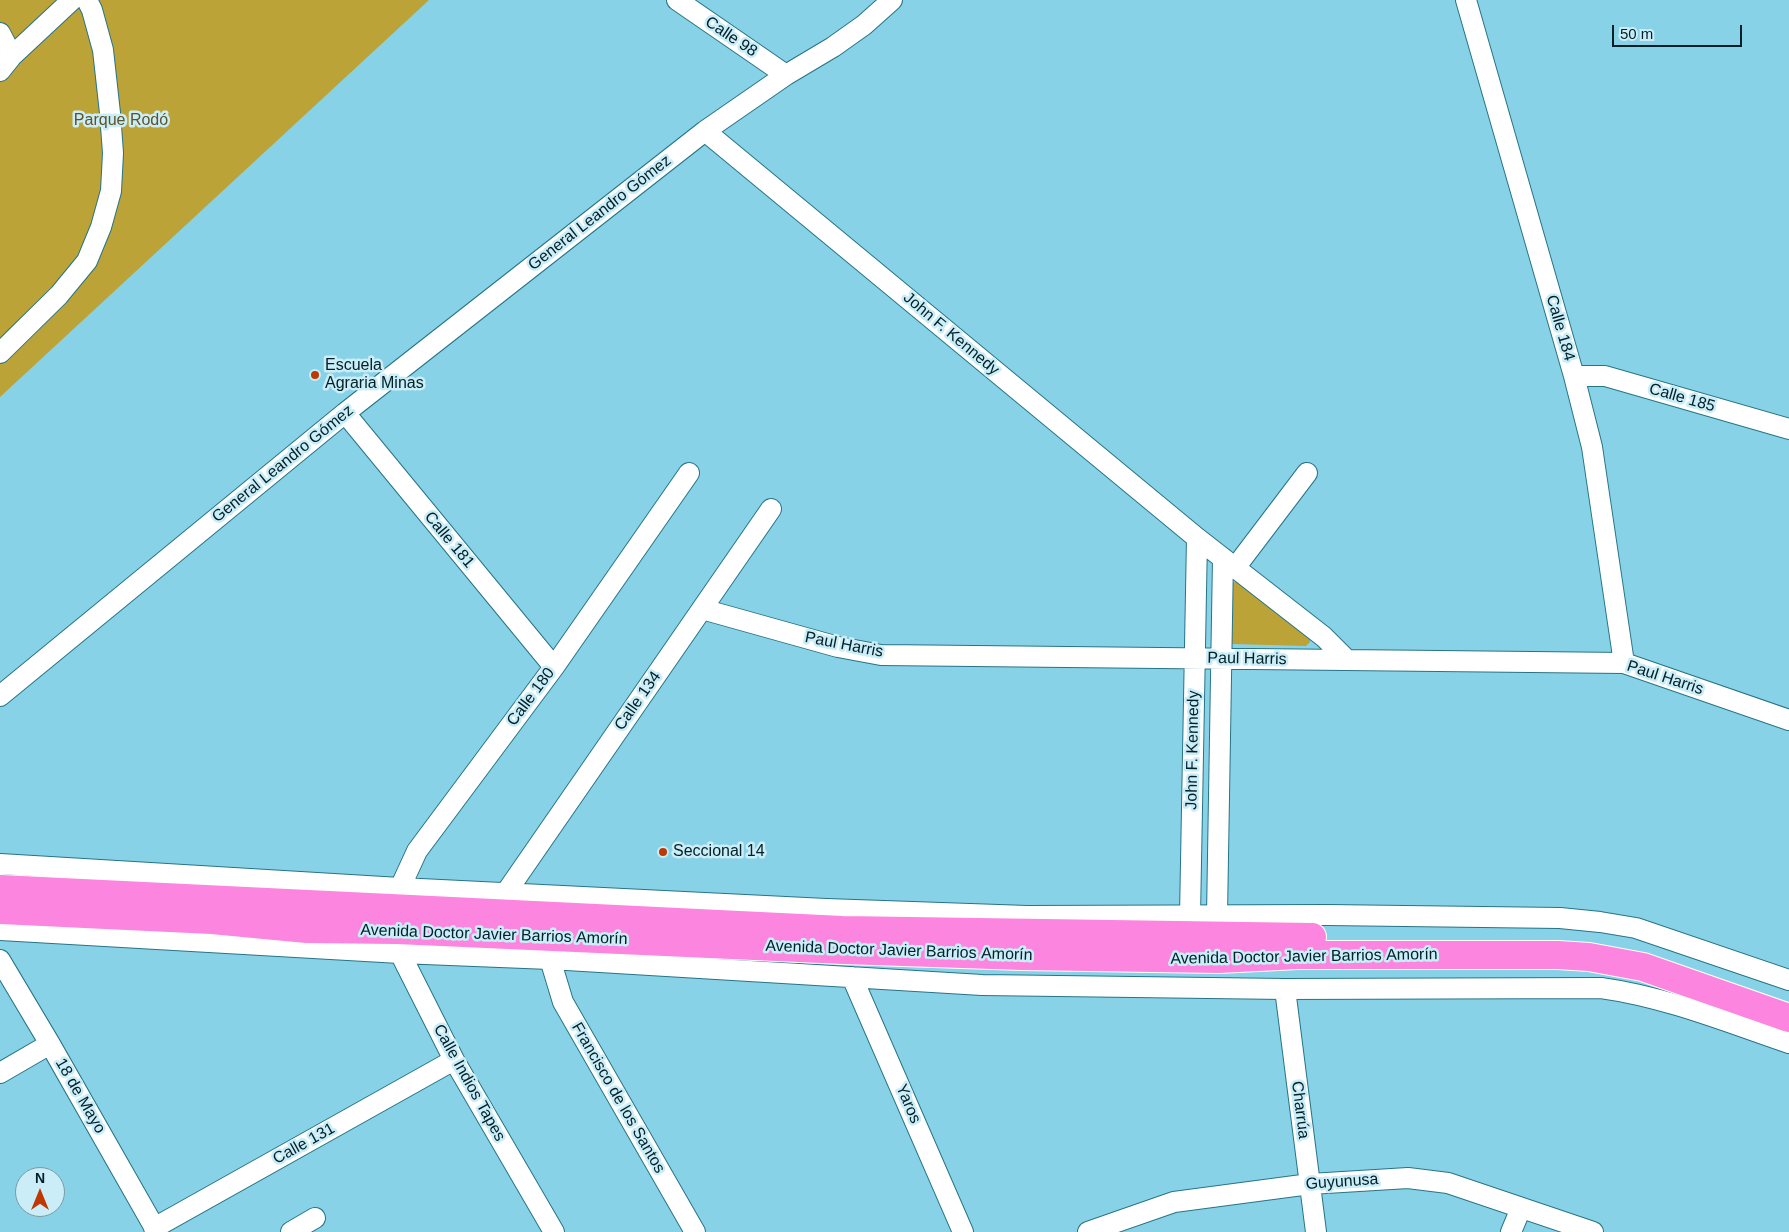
<!DOCTYPE html>
<html>
<head>
<meta charset="utf-8">
<style>
  body { margin:0 }
  #map { position:relative; width:1789px; height:1232px; overflow:hidden; background:#88d2e7; font-family:Arial,sans-serif }
  canvas { display:block }
  .north { position:absolute; left:15px; top:1167px; width:50px; height:50px; box-sizing:border-box; background:#caedf7; border:1px solid #7a9ba4; border-radius:50%; rotate:0deg; font-size:14px; font-weight:700; line-height:20px; text-align:center; color:#012028 }
  .north::after { content:''; display:block; margin:auto; width:18px; height:22px; background:#bf3701; clip-path:polygon(50% 0,100% 100%,50% 72%,0 100%) }
  .scale { position:absolute; left:1612px; top:25px; width:130px; height:22px; box-sizing:border-box; border:2px solid #012028; border-top:0; padding-left:6px; font-size:15px; line-height:18px; white-space:nowrap; color:#012028; -webkit-text-stroke:4px #caedf7; paint-order:stroke }
</style>
</head>
<body>
<div id="map">
<canvas width="1789" height="1232"></canvas>
<div class="north">N</div>
<div class="scale">50 m</div>
</div>
<script>
const c = document.querySelector('canvas').getContext('2d');
c.lineJoin = 'round';
function fillPath(path, color) { c.fillStyle = color; c.fill(path, 'evenodd'); }
function trace(path, color, width, dash) { c.strokeStyle = color; c.lineWidth = width; c.lineCap = dash ? 'butt' : 'round'; c.setLineDash(dash || []); c.stroke(path); }
function label(font, color, halo, rows, align = 'center') {
  c.font = font + ' Arial,sans-serif'; c.lineWidth = 5; c.setLineDash([]); c.textBaseline = 'middle'; c.strokeStyle = halo; c.fillStyle = color; for (const [text, x, y, turn = 0] of rows) {
    c.save(); c.translate(x, y); c.rotate((+turn || 0) * Math.PI / 180); c.textAlign = isNaN(turn) ? turn : align; if (halo) c.strokeText(text, 0, 0); c.fillText(text, 0, 0); c.restore();
  }
}
fillPath(new Path2D(`
  M0 0H429L0 397Z
  M1235 582H1244L1310 634V642L1306 646 1232 644 1227 638 1229 586Z`), '#bba337');
const minor = new Path2D(`
  M677 0 786 75
  M1466 0 1574 376 1592 447 1624 663
  M0 33 12 56
  M0 71 12 56 72 0
  M705 131 1197 538 1324 637 1347 660
  M0 353 59 295 87 261 101 227 111 191 113 153 110 113 103 50 92 10 87 0
  M1574 376H1605L1789 429
  M345 413 554 667
  M1197 538 1190 916 1199 925
  M1235 568 1307 473
  M702 609 838 647 881 655 1624 663 1789 720
  M0 696 345 413 705 131 786 75 833 47 864 25 892 0
  M0 864 400 888 826 909 1027 916 1327 915 1560 918 1600 922 1636 928 1789 980
  M505 894 771 509
  M398 899 400 888 417 851 554 667 689 473
  M1208 923 1217 916 1223 558
  M0 930 400 953 550 959 982 985 1285 989 1601 988C1666 997 1727 1022 1789 1043
  M399 943 400 953 454 1060 554 1232
  M550 959 563 1002 695 1232
  M0 960 50 1044 157 1232
  M852 977 963 1232
  M1285 989 1316 1232
  M0 1073 50 1044
  M154 1228 454 1060
  M291 1232 315 1218
  M1088 1232 1174 1202 1310 1184 1408 1178 1448 1183 1593 1232
  M1511 1232 1521 1208`);
const highway = new Path2D(`
  M0 889 842 930 1312 937
  M0 910 212 920 307 929 397 930 844 950 1022 956 1219 959 1298 955H1558L1589 957 1643 967 1789 1018`);
trace(minor, '#277487', 22);
trace(highway, '#fff', 30);
trace(minor, '#fff', 20);
trace(highway, '#fb85df', 28);
for (const [x, y, r, color] of [
  [315,375,5,"#bf3701"],
  [663,852,5,"#bf3701"]
]) { const dot = new Path2D(); dot.arc(x, y, r, 0, 2 * Math.PI); c.fillStyle = color; c.fill(dot); trace(dot, '#caedf7', 2); }
label('16px', '#012028', '#caedf7', [
  ["Calle 98",731,37,34],
  ["General Leandro Gómez",600,213,-38],
  ["Calle 184",1560,328,74],
  ["John F. Kennedy",951,334,40],
  ["Calle 185",1682,398,16],
  ["General Leandro Gómez",283,464,-39],
  ["Calle 181",449,540,50],
  ["Paul Harris",844,645,11],
  ["Paul Harris",1247,659,1],
  ["Paul Harris",1665,678,18],
  ["Calle 180",531,697,-53],
  ["Calle 134",638,701,-55],
  ["John F. Kennedy",1193,750,-89],
  ["Avenida Doctor Javier Barrios Amorín",494,935,2],
  ["Avenida Doctor Javier Barrios Amorín",899,951,2],
  ["Avenida Doctor Javier Barrios Amorín",1304,957,-1],
  ["Calle Indios Tapes",469,1083,61],
  ["18 de Mayo",80,1096,60],
  ["Francisco de los Santos",618,1098,60],
  ["Yaros",908,1104,67],
  ["Charrúa",1300,1110,83],
  ["Calle 131",304,1144,-29],
  ["Guyunusa",1342,1182,-4]
]);
label('16px', '#5f5427', '#caedf7', [
  ["Parque Rodó",121,121]
]);
label('16px', '#012028', '#caedf7', [
  ["Escuela",325,366],
  ["Agraria Minas",325,384],
  ["Seccional 14",673,852]
], 'left');
</script>
</body>
</html>
